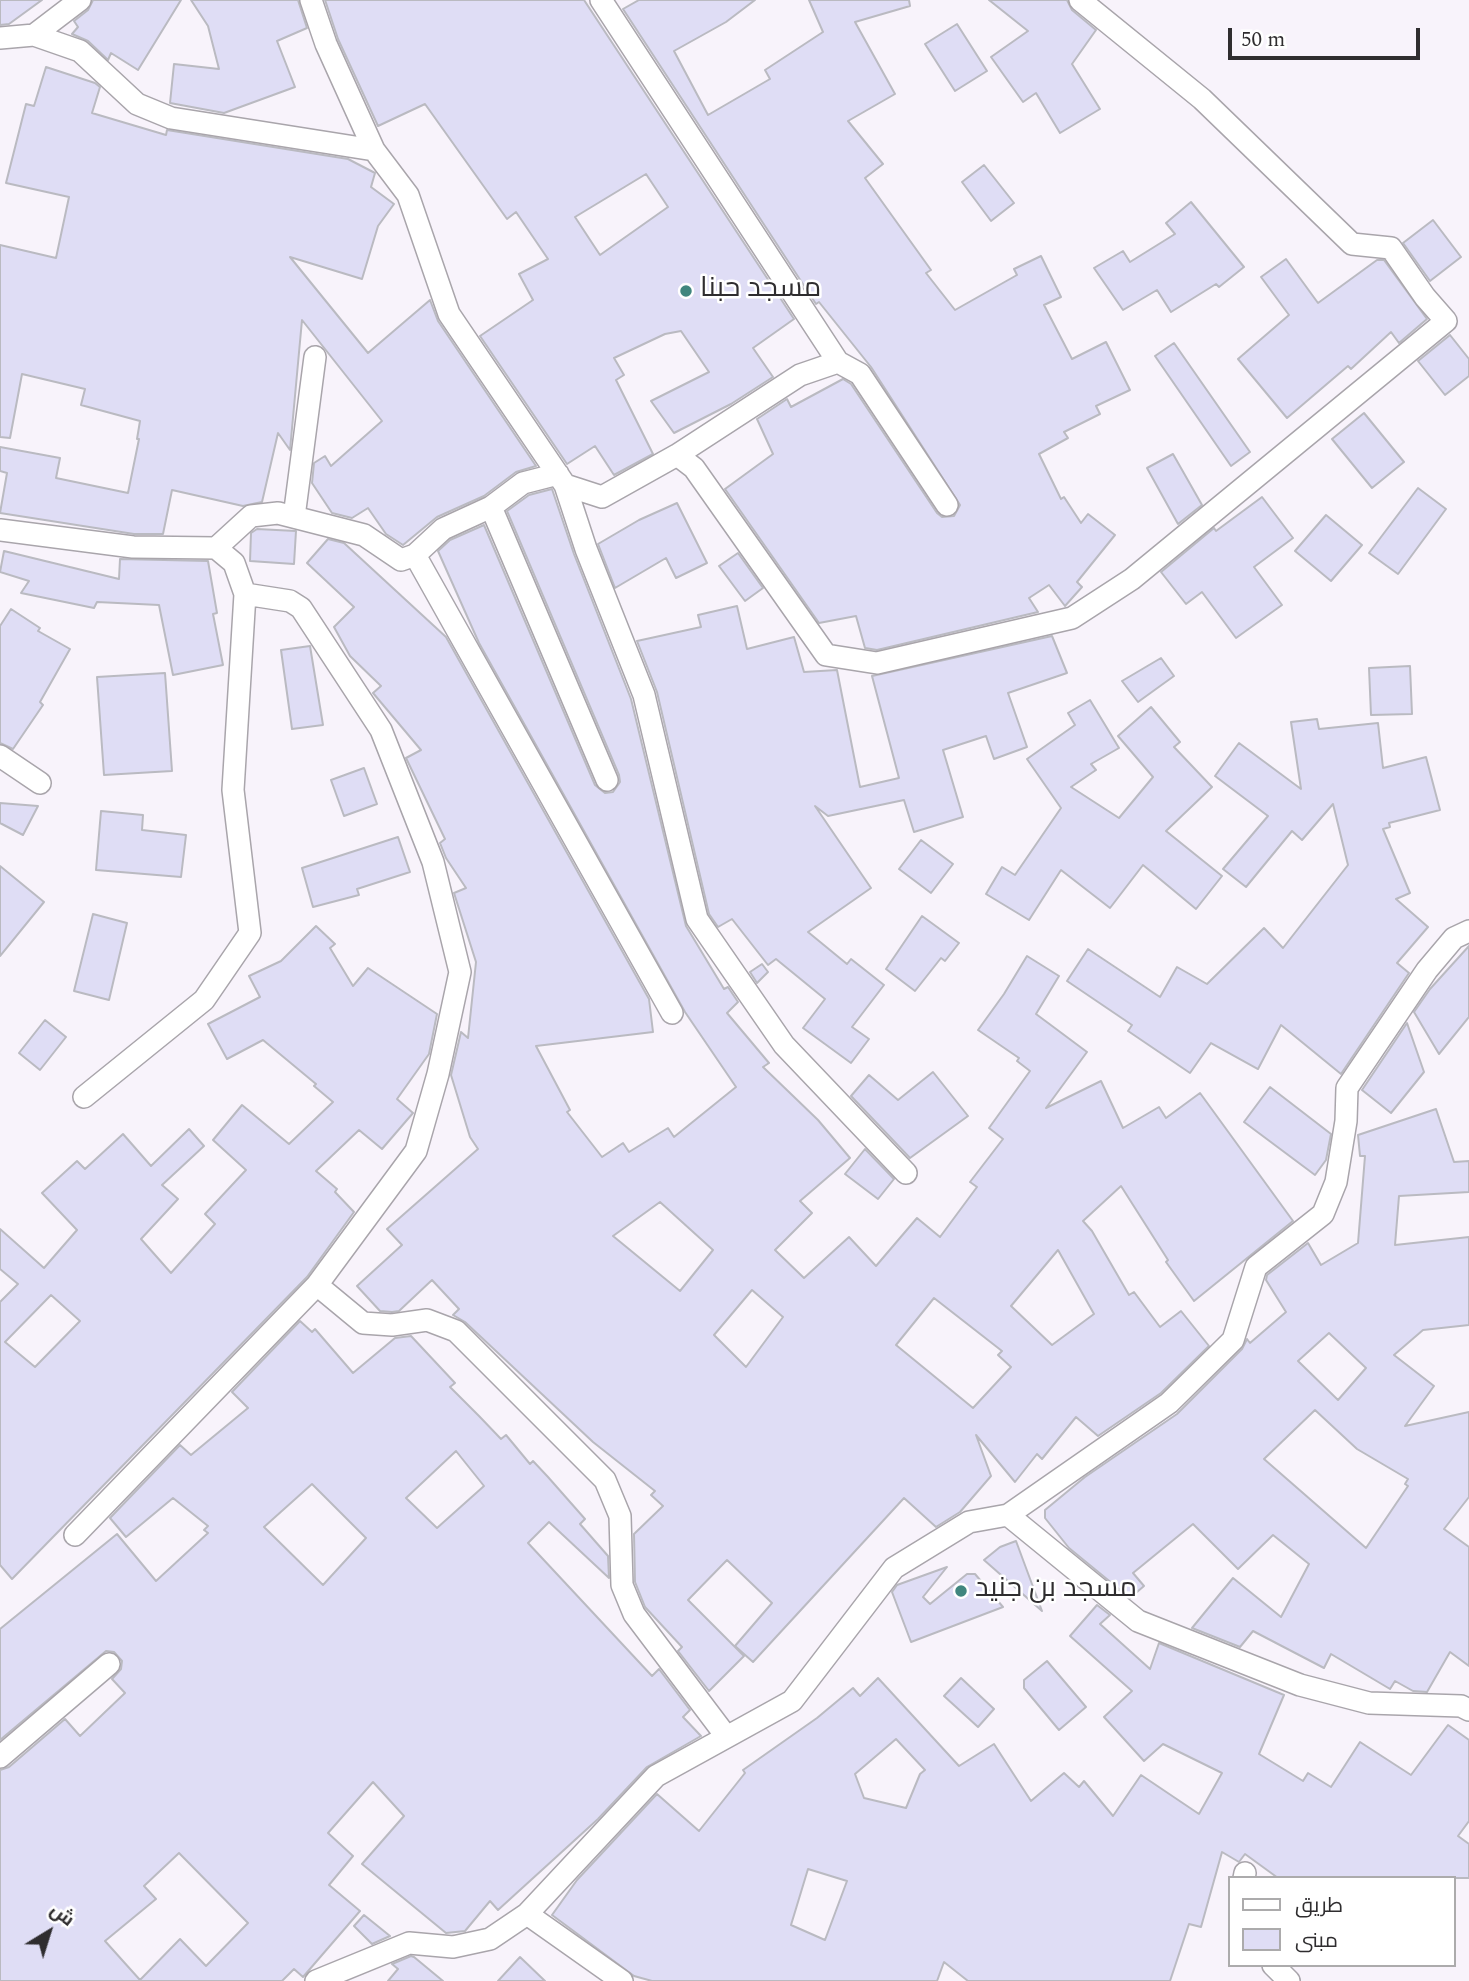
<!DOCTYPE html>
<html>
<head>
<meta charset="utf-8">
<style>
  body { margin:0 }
  #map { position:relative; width:1469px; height:1981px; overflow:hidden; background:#f8f3fb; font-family:Spectral,Cairo,serif }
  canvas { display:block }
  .legend { position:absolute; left:1228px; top:1876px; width:228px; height:91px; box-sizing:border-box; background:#fff; border:2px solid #acabac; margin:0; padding:9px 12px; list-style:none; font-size:21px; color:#2f2d2f }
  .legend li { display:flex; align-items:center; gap:14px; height:35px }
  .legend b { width:35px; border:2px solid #acabac }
  .north { position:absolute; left:14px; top:1897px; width:70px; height:70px; -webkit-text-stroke:5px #fff; paint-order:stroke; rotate:38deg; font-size:19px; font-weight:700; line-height:28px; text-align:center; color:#2f2d2f }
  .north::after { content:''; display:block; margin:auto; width:24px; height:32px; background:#2f2d2f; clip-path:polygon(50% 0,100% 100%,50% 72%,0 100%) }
  .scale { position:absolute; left:1228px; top:28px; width:192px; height:32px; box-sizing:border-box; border:4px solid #2f2d2f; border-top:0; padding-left:9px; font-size:21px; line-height:24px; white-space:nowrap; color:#2f2d2f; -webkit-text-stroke:5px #fff; paint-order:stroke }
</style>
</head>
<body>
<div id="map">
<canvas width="1469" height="1981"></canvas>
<ul class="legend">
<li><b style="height:9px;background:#fff"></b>طريق</li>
<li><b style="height:19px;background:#dfddf5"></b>مبنى</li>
</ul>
<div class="north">ش</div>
<div class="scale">50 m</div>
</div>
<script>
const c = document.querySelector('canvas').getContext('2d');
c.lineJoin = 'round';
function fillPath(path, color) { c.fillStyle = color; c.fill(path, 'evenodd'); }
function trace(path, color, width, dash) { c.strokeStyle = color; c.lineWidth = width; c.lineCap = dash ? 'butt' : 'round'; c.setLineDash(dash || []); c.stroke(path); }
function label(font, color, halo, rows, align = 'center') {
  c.font = font + ' Spectral,Cairo,serif'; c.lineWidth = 5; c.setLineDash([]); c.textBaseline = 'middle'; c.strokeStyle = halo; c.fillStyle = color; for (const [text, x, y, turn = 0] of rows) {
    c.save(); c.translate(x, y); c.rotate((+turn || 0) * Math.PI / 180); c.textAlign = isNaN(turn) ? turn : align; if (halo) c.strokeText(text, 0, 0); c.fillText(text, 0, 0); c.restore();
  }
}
const building = new Path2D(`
  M0 0H42L9 24 0 25Z
  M93 0H181L138 70 111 53 108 60 88 41 72 34 78 27 74 21 88 10Z
  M191 0H298L307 28 277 41 295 87 224 113 170 103 174 64 219 69 208 26Z
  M325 0H584L794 319 753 348 773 377 731 404 674 433 651 401 709 372 681 331 665 334 614 358 624 375 616 380 653 454 614 475 595 446 567 464 480 336 533 300 519 274 548 259 516 212 507 219 425 104 378 126 338 39ZM646 174 668 207 600 255 575 217Z
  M639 0H755L726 22 674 51 708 115 770 79 765 70 823 32 809 0H909L910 6 855 22 895 94 848 121 883 164 865 178 931 270 926 273 955 310 1017 275 1014 269 1041 256 1061 297 1044 305 1072 359 1106 342 1130 390 1096 406 1100 414 1064 432 1068 438 1039 454 1061 499 1064 497 1081 523 1088 514 1115 535 1077 582 1082 587 1065 606 1049 585 1029 598 1038 612 877 650 865 648 856 616 819 623 725 489 773 454 757 419 787 399 791 407 843 379 851 384 937 513 942 517 954 516 960 505 871 367 819 302 816 304 623 9Z
  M989 0H1067L1072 10 1096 30 1072 64 1100 109 1060 133 1036 93 1023 102 991 57 1028 31Z
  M957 24 987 71 955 91 925 44Z
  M46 67 95 83 100 87 92 113 166 135 167 130 348 159 375 173 371 187 394 204 378 226 362 279 290 257 368 353 430 300 438 321 536 466 516 472 484 496 437 517 403 545 386 534 368 508 352 518 332 513 312 483 314 463 325 456 331 466 382 421 302 320 290 450 278 433 262 502 243 506 172 490 163 534H134L0 513 7 473 0 471V447L60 458 56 478 128 493 139 439H137L140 421 81 405 85 389 22 374 10 438 0 437V245L56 258 69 197 6 183 26 104 34 106Z
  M984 165 1014 203 991 221 962 182Z
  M1191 202 1244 267 1219 287 1216 284 1171 312 1157 290 1123 310 1094 268 1123 251 1130 262 1175 234 1166 223Z
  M1433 220 1461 257 1430 281 1403 243Z
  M1286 259 1318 303 1377 260H1384L1427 319 1399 343 1391 332 1351 369 1348 366 1287 418 1238 359 1289 315 1261 277Z
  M1450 335 1469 359V376L1445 395 1418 361Z
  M1174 343 1250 452 1231 466 1155 356Z
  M1364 413 1404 462 1372 488 1332 439Z
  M1173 454 1202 505 1178 524 1147 468Z
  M1418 488 1446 509 1398 574 1369 553Z
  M552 489 574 554 631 699 686 926 724 989 728 987 738 1002 727 1013 769 1063 763 1067 818 1120 850 1158 800 1201 812 1213 775 1250 804 1278 849 1237 876 1266 917 1218 940 1237 977 1187 970 1182 1003 1139 989 1128 1030 1071 1017 1061 1019 1058 978 1030 1004 994 1027 956 1059 976 1036 1014 1087 1052 1046 1108 1101 1081 1123 1128 1159 1107 1166 1118 1200 1093 1293 1221 1194 1301 1166 1262 1168 1260 1121 1186 1083 1221 1092 1231 1129 1295 1134 1292 1160 1327 1181 1311 1209 1346 1161 1393 1098 1436 1076 1417 1042 1459 1037 1454 1015 1482 976 1435 991 1476 960 1512 936 1527 904 1498 753 1662 735 1646 772 1603 727 1560 688 1600 744 1656 709 1691 678 1651 682 1647 645 1607 635 1582 634 1534 663 1506 651 1495 655 1491 593 1442 465 1322 453 1315 459 1309 432 1280 399 1311 392 1312 380 1311 357 1286 402 1245 387 1229 478 1149 470 1137 451 1075 461 1032 468 1038 476 962 454 893 466 888 446 858 440 843 445 839 406 758 421 750 373 693 381 686 350 656 334 627 354 607 307 563 328 539 344 543 446 637 649 999 653 1032 536 1046 570 1110 567 1112 602 1157 623 1143 629 1152 668 1128 674 1137 736 1087 685 1012 479 643 438 551 450 540 484 525 595 785 605 793 613 792 620 782 619 775 507 511 529 495ZM660 1202 713 1250 680 1291 613 1236ZM1058 1250 1094 1314 1052 1345 1011 1306ZM752 1290 783 1317 746 1367 714 1335ZM934 1298 1002 1351 998 1355 1011 1367 973 1408 896 1345Z
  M1262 497 1293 538 1254 567 1282 605 1236 638 1202 592 1186 604 1161 572 1214 528 1216 531Z
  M677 503 707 563 676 578 666 558 615 588 598 544 639 520Z
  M1326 515 1362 545 1331 581 1295 551Z
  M257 529 296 531 294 564 250 561 251 533Z
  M4 551 119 579 120 559 208 561 217 613 213 614 223 665 173 675 159 605 97 602 94 608 21 593 29 581 0 572Z
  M738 553 763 588 745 601 719 566Z
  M737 606 747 649 794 637 804 672 837 670 860 787 899 778 872 676 1052 636 1067 673 1008 693 1027 747 994 759 986 736 943 750 963 817 914 832 904 800 828 816 815 806 871 888 808 932 847 964 851 959 884 985 852 1027 869 1039 851 1063 803 1028 825 999 776 959 768 965 732 919 718 927 709 914 657 692 637 641 701 627 698 615Z
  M11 609 40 628 38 631 70 649 40 702 43 705 13 749 0 743V626Z
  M310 646 323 725 292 729 281 650Z
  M1161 658 1174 676 1138 702 1122 681Z
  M1410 666 1412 714 1371 715 1369 668Z
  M165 673 172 771 104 775 97 677Z
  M1090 700 1119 748 1091 764 1096 770 1071 787 1119 818 1153 777 1118 736 1151 707 1180 742 1174 747 1212 787 1166 831 1222 876 1196 909 1143 865 1110 908 1061 870 1029 920 986 894 1002 867 1015 875 1061 808 1027 759 1075 725 1068 713Z
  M1317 719 1319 729 1378 723 1383 768 1426 757 1440 810 1389 823 1390 827 1383 829 1410 893 1396 899 1428 927 1397 963 1409 973 1341 1074 1281 1025 1258 1069 1211 1043 1190 1073 1128 1031 1132 1025 1067 981 1088 949 1160 997 1177 967 1207 984 1264 928 1283 948 1348 865 1333 804 1302 840 1292 831 1246 887 1223 869 1268 816 1215 776 1239 743 1301 789 1291 722Z
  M364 768 377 804 344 816 331 780Z
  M0 803 38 806 23 835 0 823Z
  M101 811 143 815 142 830 186 835 181 877 96 870Z
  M398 837 410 872 357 889 359 895 313 907 302 868Z
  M921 840 953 864 931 893 899 869Z
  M0 866 44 902 0 956Z
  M93 914 127 923 109 1000 74 991Z
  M922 916 959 943 945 961 941 958 915 991 886 969Z
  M316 926 335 944 330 948 353 986 368 968 437 1014 429 1054 397 1099 413 1113 382 1149 359 1130 316 1171 337 1189 335 1192 354 1212 307 1277 12 1579 0 1565V1302L18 1284 0 1269V1229L44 1268 77 1230 42 1193 77 1161 85 1169 123 1134 151 1166 189 1129 204 1146 162 1185 178 1199 141 1239 171 1273 215 1224 205 1214 246 1170 213 1140 242 1105 289 1144 333 1102 314 1086 316 1084 263 1040 227 1059 208 1024 260 997 249 976 281 961ZM51 1295 80 1321 35 1367 5 1342Z
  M1469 946V1017L1439 1054 1414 1012 1430 989Z
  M762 964 768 972 757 983 750 972Z
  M45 1020 66 1037 40 1070 19 1053Z
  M1407 1023 1424 1072 1391 1113 1362 1090Z
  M933 1072 968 1116 910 1158 851 1096 869 1075 898 1100Z
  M1270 1087 1331 1134 1326 1160 1315 1175 1244 1122Z
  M1436 1109 1454 1162 1469 1161V1192L1399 1196 1395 1245 1469 1237V1325L1423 1330 1394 1355 1434 1386 1405 1426 1469 1412V1497L1444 1529 1469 1547V1666L1450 1652 1427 1692 1413 1691 1395 1681 1390 1689 1331 1654 1324 1668 1253 1631 1240 1647 1192 1628 1233 1578 1281 1617 1309 1564 1273 1535 1238 1569 1193 1524 1133 1573 1144 1586 1130 1598 1069 1548 1045 1518V1510L1085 1477 1177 1414 1242 1349 1247 1339 1250 1343 1286 1312 1266 1280 1267 1275 1308 1243 1321 1265 1358 1243 1365 1156H1360L1358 1135ZM1329 1333 1366 1368 1338 1400 1298 1361ZM1315 1410 1357 1449 1408 1479 1405 1484 1408 1486 1366 1548 1264 1459Z
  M865 1149 894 1179 878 1199 845 1174Z
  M300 1321 312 1332 315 1329 353 1373 395 1338 411 1336 455 1383 450 1387 479 1416 501 1439 506 1435 530 1464 533 1461 548 1477 585 1519 580 1524 608 1556 609 1578 549 1522 528 1543 652 1676 659 1669 690 1710 683 1717 701 1736 647 1767 598 1819 498 1910 490 1901 465 1931 446 1933 362 1864 404 1816 373 1782 328 1833 353 1856 329 1885 360 1911 303 1977 294 1969 282 1981H0V1770L9 1767 65 1719 80 1736 125 1693 112 1679 121 1669 122 1661 114 1652 106 1651 0 1740V1629L117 1534 156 1581 208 1533 204 1530 208 1526 173 1498 126 1537 110 1518 180 1445 191 1455 248 1408 232 1392ZM456 1451 484 1486 437 1528 406 1498ZM312 1484 366 1538 323 1585 264 1527ZM179 1853 248 1923 206 1966 180 1939 140 1980 105 1941 156 1899 144 1886Z
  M1016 1541 1042 1611 984 1560 1000 1547Z
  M947 1567 923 1597 930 1604 967 1574H975L1003 1607 911 1642 892 1592 897 1585Z
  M1097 1605 1110 1615 1100 1624 1150 1669 1159 1643 1284 1695 1259 1754 1303 1781 1308 1773 1331 1787 1360 1742 1411 1775 1448 1725 1469 1740V1821L1458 1836 1469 1844V1878H1278L1245 1854 1239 1862 1222 1852 1201 1927 1189 1924 1170 1981H968L944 1962 937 1981H652L634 1976 552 1915 577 1880 657 1794 699 1831 745 1773 743 1770 817 1718 853 1688 860 1696 878 1678 959 1766 994 1744 1031 1801 1064 1773 1079 1787 1084 1781 1113 1816 1141 1775 1199 1814 1222 1773 1163 1744 1144 1761 1104 1717 1132 1691 1070 1636ZM896 1739 925 1770 920 1774 906 1808 864 1798 855 1774ZM808 1869 847 1881 825 1940 791 1925Z
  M1047 1661 1086 1707 1059 1730 1024 1688V1680Z
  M961 1678 994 1709 978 1727 944 1696Z
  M364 1915 390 1936 372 1944 354 1926Z
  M411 1956 414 1957 443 1981H388L398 1969 392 1964Z
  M520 1957 545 1981H498Z`);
fillPath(building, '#dfddf5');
trace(building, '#babac1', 2);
const minor = new Path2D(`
  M311 0 326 44 374 150
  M601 0 838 362
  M34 35 80 0
  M0 38 34 35 80 51 137 104 171 118 374 150 408 195 449 314 565 485 586 549 644 695 697 919 784 1045 906 1173
  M677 455 800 375 838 362 860 374 947 505
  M565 485 602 497 677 455 694 468 826 655 877 663 1072 618 1132 579 1446 321 1425 297 1391 248 1352 244 1202 99 1080 0
  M491 507 607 780
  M294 517 315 357
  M0 530 133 547 216 548 234 563 245 594 233 790 250 933 204 1000 84 1097
  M216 548 251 516 278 513 364 535 401 560 415 555 672 1013
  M415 555 443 529 491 507 523 483 558 474
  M0 756 40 783
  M317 1285 363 1323 392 1325 427 1320 456 1331 605 1480 620 1516 622 1585 634 1614 726 1736
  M1008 1515 1169 1403 1233 1340 1256 1267 1323 1214 1336 1182 1346 1121 1347 1088 1427 970 1454 938 1469 931
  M75 1535 317 1285 416 1151 438 1074 460 972 433 862 381 730 301 608 290 601 245 594
  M0 1757 109 1664
  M1244 1878 1245 1873
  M527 1914 622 1981
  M1273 1965 1289 1981
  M316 1981 409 1943 453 1947 490 1939 527 1914 656 1776 792 1701 894 1568 969 1522 1008 1515 1138 1621 1300 1685 1369 1703 1461 1706 1469 1710`);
trace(minor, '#a9a5ab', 24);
trace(minor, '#fff', 21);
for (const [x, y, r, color] of [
  [686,291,7,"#40867e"],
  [961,1591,7,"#40867e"]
]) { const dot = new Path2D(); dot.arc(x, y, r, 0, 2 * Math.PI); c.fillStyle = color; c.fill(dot); trace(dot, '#fff', 2.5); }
label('28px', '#2f2d2f', '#fff', [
  ["مسجد حبنا",700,291],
  ["مسجد بن جنيد",975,1591]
], 'left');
</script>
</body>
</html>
